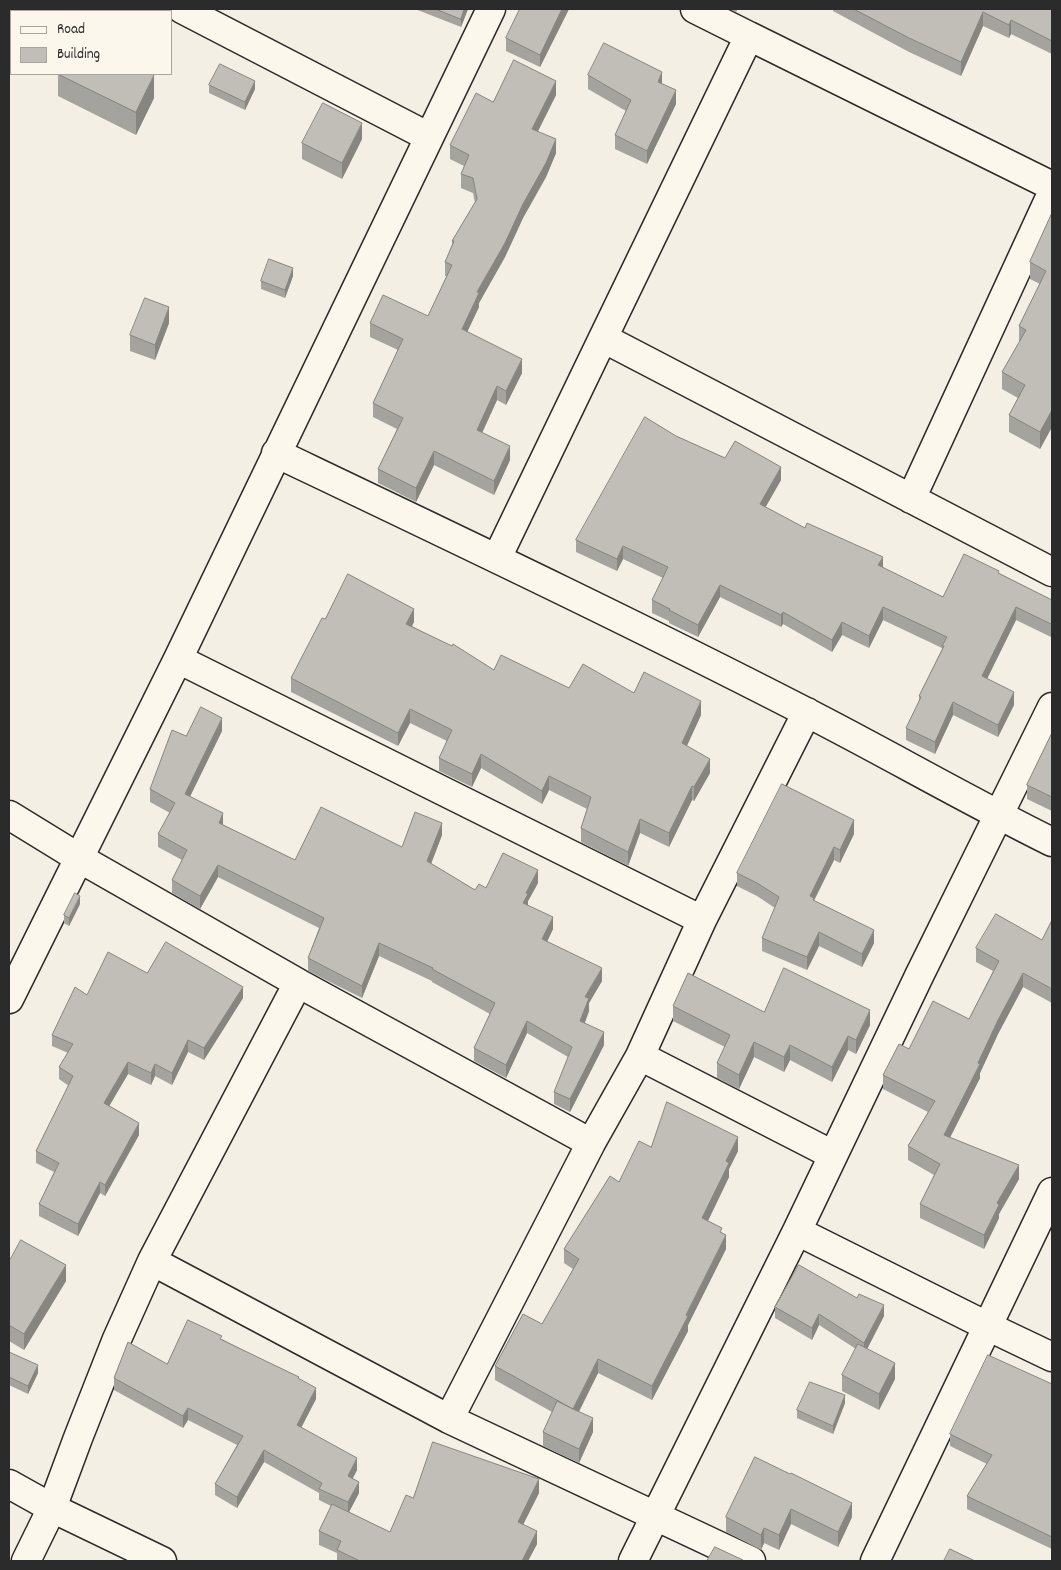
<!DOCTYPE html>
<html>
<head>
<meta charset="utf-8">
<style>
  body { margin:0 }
  #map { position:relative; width:1061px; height:1570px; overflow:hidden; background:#f3efe4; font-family:Dekko,sans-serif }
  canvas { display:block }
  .frame { position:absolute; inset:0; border:10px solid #2b2b2b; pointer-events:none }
  .legend { position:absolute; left:10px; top:10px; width:162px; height:65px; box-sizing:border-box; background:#fbf7ec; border:1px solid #a8a59f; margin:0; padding:6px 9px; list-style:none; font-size:15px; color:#2b2b2b }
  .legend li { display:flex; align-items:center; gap:10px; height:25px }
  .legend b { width:25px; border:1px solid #a8a59f }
</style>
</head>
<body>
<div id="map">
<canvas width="1061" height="1570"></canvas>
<div class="frame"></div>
<ul class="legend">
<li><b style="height:6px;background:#fbf7ec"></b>Road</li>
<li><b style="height:14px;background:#c0beb6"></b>Building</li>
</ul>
</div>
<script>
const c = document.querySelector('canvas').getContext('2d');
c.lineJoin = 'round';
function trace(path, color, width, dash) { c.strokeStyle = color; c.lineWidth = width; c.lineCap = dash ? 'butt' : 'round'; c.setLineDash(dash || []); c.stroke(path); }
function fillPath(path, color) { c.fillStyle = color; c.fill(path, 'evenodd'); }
const minor = new Path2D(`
  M182 9 429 137
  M749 36 1052 186
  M603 338 749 36 695 9
  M276 453C454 538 631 622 806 712 888 754 969 801 1052 842
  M911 499 1052 193
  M497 558 603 338 1052 572
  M178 659 702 920
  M9 815 79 858 298 983 152 1261 117 1339 78 1438 52 1508 26 1561
  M298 983 591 1143
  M9 999 178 659 491 9
  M640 1056 833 1155
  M797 1231 987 1326 1052 1357
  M152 1261 449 1419 751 1561
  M449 1419 591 1143 640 1056 702 920 807 712
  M9 1484 52 1508 162 1561
  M633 1561 797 1231 920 974 1052 707
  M875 1561 1052 1192`);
trace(minor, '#2b2b2b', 31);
trace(minor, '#fbf7ec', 28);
fillPath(new Path2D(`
  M9 9H24L23 11H11V32L9 31Z
  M415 9H468L461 27Z
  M520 9H569L540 67 506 51V38Z
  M729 9H738L736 12Z
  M833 9H1052V54L1011 34 1009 38 983 26 961 76 909 52 833 11Z
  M58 74 154 98 136 135 58 96Z
  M588 75 662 84 676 104 647 164 615 149V135L626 111 588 89Z
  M209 85 255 89 245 110 209 93Z
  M556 95 538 131 556 153 546 177 523 218 505 257 479 303V307L467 332 522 373 506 405 497 400 482 433 510 460 494 495 434 465 416 502 378 483V469L397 429 373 417V403L398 350 370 337V323L428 316 447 276H445V262L452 245V241L475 203 473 193 461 188V174L464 166 450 159V145L493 102Z
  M362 139 342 179 302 159V143Z
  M1052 213V427L1040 449 1009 432V415L1018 398 1002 389V372L1019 343V326L1040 284 1030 279V262Z
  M293 276 285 298 261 289V281Z
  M169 323 155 360 130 351V335Z
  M676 436 725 458 781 480 765 507 805 528 883 568 943 597 999 573 1052 600 1051 637 1016 620 987 679 1014 705 998 737 953 715 935 754 906 740V728L919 701V696L942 649V648L883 620 869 648 842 635 832 652 783 624 781 627 720 597 698 637 669 623V621L652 613V600L663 578 623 559 617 571 576 552V540Z
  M325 619 414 622 412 626 494 670 569 688 634 693 701 715 687 746 710 773 694 801 692 800 669 847 640 833 628 866 581 842V828L587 809 549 790 542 804 481 768 472 787 439 771V758L447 741 410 723 398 746 291 692V678Z
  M222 731 190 796 223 825 295 860 402 847 442 835 431 864 475 890 486 888 538 883 528 901V905L553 929 547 942 602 981 589 1003V1011L585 1023 604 1045 570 1112 554 1104V1092L568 1057 527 1033 506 1078 474 1061V1048L490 1014 432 982V981L379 956 362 998 308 971V958L319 928 218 877 200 909 172 893V880L182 860 158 847V834L170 813 150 802V789L186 736Z
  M1052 733V811L1027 799V785Z
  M854 834 840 863 834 860 814 901 874 943 862 967 819 946 807 970 762 951V938L775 908 757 896 737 886V873Z
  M80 904 69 926 64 923V915Z
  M1052 920V1003L1023 987 998 1034 980 1073V1078L950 1138 1019 1179 999 1214V1218L984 1249 920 1218V1204L934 1175 908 1160V1146L928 1112 883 1089V1075L909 1049 969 1019 993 971 976 962V948L1042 940Z
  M147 973 243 998 204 1060 188 1052 172 1085 155 1076 151 1085 128 1074 109 1106 139 1135 105 1196 100 1193 78 1236 39 1216V1204L54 1172 36 1163V1151L69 1086 59 1079V1067L68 1053 52 1046V1035L87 995Z
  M673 1006 764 1012 870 1025 856 1054 848 1050 832 1082 790 1060 784 1072 754 1057 739 1089 717 1078V1063L725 1047 673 1021Z
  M651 1147 738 1151 729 1169V1177L708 1221 722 1233 726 1249 688 1325V1331L652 1400 598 1373 579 1412 593 1432 579 1463 543 1446V1432L552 1412 495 1380V1366L542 1324 573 1269 564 1263V1249L619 1182Z
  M9 1262 66 1281 24 1350 9 1341Z
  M775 1307 884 1316 867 1349 895 1379 879 1410 842 1391V1375L856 1349 819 1325 812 1340 775 1318Z
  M222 1339 299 1379 316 1399 301 1427 357 1470 353 1478 359 1493 349 1512 390 1532 413 1498 539 1493 523 1524 537 1544 528 1561H337V1553L319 1545V1531L331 1506 319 1500V1493L264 1462 237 1508 215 1495V1484L237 1445 188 1420 183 1428 114 1390V1378L167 1364Z
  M9 1352 38 1373 28 1394 9 1385Z
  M1052 1384V1549L967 1509V1496L987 1464 950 1446V1434Z
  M845 1403 833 1434 797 1418V1410Z
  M755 1457 852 1517 838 1547 791 1524 779 1550 764 1543 761 1550 726 1532V1517Z`), '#a5a39d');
fillPath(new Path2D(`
  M15 9H24L23 11H13Z
  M464 9H468L461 27V19Z
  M562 9H569L540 67V55Z
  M983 12V26L961 76V62Z
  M1011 20V34L1009 38V25Z
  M662 72V85L658 82Z
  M154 75V98L136 135V112Z
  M255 81V89L245 110V102Z
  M556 81V95L532 143V129Z
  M676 90V104L647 164V151Z
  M362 123V139L342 179V163Z
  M556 139V153L546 177 523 218 505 257 479 303V307L462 343V329L477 292Z
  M293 268V276L285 298V290Z
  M169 307V323L155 360V345Z
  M522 359V373L506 405V391Z
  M497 386V400L477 444V430Z
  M1052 410V427L1040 449V432Z
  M510 446V460L494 495V481Z
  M434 451V465L416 502V488Z
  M781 467V480L760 517V504Z
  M623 546V559L617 571V559Z
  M883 557V570L878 565Z
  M720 585V597L698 637V625Z
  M883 607V620L869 648V636Z
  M1016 607V620L982 689V676Z
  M414 609V622L406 637V624Z
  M783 612V624L781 627V615Z
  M842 622V635L832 652V640Z
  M1052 622V634L1051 637V624Z
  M1014 692V705L998 737V725Z
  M701 701V715L682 756V743Z
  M953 702V715L935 754V742Z
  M410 709V723L398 746V733Z
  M222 718V731L185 807V794Z
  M481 754V768L472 787V774Z
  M710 759V773L694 801V787Z
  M549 776V790L542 804V791Z
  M692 786V800L669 847V833Z
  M223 813V826L219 823Z
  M640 819V833L628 866V852Z
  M854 820V834L840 863V850Z
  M442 823V835L427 874V861Z
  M834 847V860L814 900V911L810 896Z
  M218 865V877L200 909V896Z
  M538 870V883L528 901V907L523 903 526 893Z
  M80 896V904L69 926V918Z
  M553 917V929L542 952V939Z
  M874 930V943L862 967V954Z
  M819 932V946L807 970V957Z
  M379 943V956L362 998V986Z
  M602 968V981L589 1003V1011L580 1034V1021L585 997Z
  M1023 973V987L998 1034 980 1073V1078L944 1149V1135L998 1020Z
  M243 987V998L204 1060V1048Z
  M870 1010V1025L856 1054V1040Z
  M527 1021V1033L506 1078V1065Z
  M604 1032V1045L570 1112V1099Z
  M848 1036V1050L832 1082V1067Z
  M188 1040V1052L172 1085V1073Z
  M754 1042V1057L739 1089V1075Z
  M790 1045V1060L784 1072V1057Z
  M128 1062V1074L104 1115V1103Z
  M155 1064V1076L151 1085V1073Z
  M139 1123V1135L105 1196V1185Z
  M738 1137V1151L729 1169V1177L702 1233V1218L726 1161Z
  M1019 1165V1179L999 1214V1218L984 1249V1235L997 1203Z
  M100 1182V1193L78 1236V1224Z
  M726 1235V1249L688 1325V1331L652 1400V1386L686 1315Z
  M66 1265V1281L24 1350V1334Z
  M884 1305V1316L864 1355V1343Z
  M819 1314V1325L812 1340V1328Z
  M598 1359V1373L573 1423V1409Z
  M895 1363V1379L879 1410V1394Z
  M38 1365V1373L28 1394V1386Z
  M316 1388V1399L297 1436V1425Z
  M845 1395V1403L833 1434V1426Z
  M188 1408V1420L183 1428V1416Z
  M593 1418V1432L579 1463V1449Z
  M264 1450V1462L237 1508V1497Z
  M357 1458V1470L348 1487V1476Z
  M539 1479V1493L518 1535V1522Z
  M359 1482V1493L348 1514V1502Z
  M852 1503V1517L838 1547V1532Z
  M791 1509V1524L779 1550V1535Z
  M764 1528V1543L761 1550V1535Z
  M537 1531V1544L528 1561H522Z`), '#86857f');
const building = new Path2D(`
  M9 9H15L13 11H11V13L9 12Z
  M436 9H464L461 19Z
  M520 9H562L540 55 506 38Z
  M854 9H1052V41L1011 20 1009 25 983 12 961 62 909 38Z
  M604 43 662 72 658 82 676 90 647 151 615 135 631 100 588 75Z
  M514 60 556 81 532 129 556 139 546 163 523 204 505 243 477 292 479 293 462 329 522 359 506 391 497 386 477 430 510 446 494 481 434 451 416 488 378 469 403 418 373 403 403 339 370 323 383 295 428 316 452 265 445 262 454 241H452L477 199 473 178 461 174 469 155 450 145 476 93 493 102Z
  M220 64 255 81 245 102 209 85Z
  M58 74H151L154 75 136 112Z
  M323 103 362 123 342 163 302 143Z
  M1052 213V410L1040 432 1009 415 1025 385 1002 372 1026 330 1019 326 1046 271 1030 262Z
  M269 259 293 268 285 290 261 281Z
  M145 298 169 307 155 345 130 335Z
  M645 417 676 436 725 458 735 441 781 467 760 504 805 528 807 523 883 557 878 565 943 597 964 554 999 571 998 573 1052 600V622L1051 624 1016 607 982 676 1014 692 998 725 953 702 935 742 906 728 921 697 919 696 944 646H942L947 637 883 607 869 636 842 622 832 640 783 612 781 615 720 585 698 625 669 610 670 609 652 600 668 567 623 546 617 559 576 540Z
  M348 574 414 609 406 624 452 646 453 644 494 670 501 655 569 688 583 664 634 693 644 672 701 701 682 743 710 759 694 787 692 786 669 833 640 819 628 852 581 828 591 797 549 776 542 791 481 754 472 774 439 758 452 730 410 709 398 733 291 678 322 618 325 619Z
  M201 707 222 718 185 794 223 813 219 823 295 860 321 807 402 847 415 812 442 823 427 861 475 890 479 884 486 888 503 853 538 870 526 893 528 894 523 903 553 917 542 939 602 968 585 997 589 998 580 1021 604 1032 570 1099 554 1092 572 1047 527 1021 506 1065 474 1048 495 1003 432 969 433 968 379 943 362 986 308 958 324 918 218 865 200 896 172 880 187 850 158 834 175 803 150 789 172 730 186 736Z
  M1052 733V797L1027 785Z
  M782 784 854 820 840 850 834 847 810 896 814 898 813 900 874 930 862 954 819 932 807 957 762 938 779 897 757 883 737 873Z
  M75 893 80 896 69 918 64 915Z
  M996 914 1042 940 1052 920V989L1023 973 998 1020 978 1063 980 1064 944 1135 1019 1165 997 1203 999 1205 984 1235 920 1204 940 1164 908 1146 935 1101 883 1075 899 1044 909 1049 933 1001 969 1019 999 961 976 948Z
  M166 942 243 987 204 1048 188 1040 172 1073 155 1064 151 1073 128 1062 104 1103 139 1123 105 1185 100 1182 78 1224 39 1204 59 1163 36 1151 73 1076 59 1067 73 1044 52 1035 75 987 87 995 108 952 147 973Z
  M784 968 870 1010 856 1040 848 1036 832 1067 790 1045 784 1057 754 1042 739 1075 717 1063 730 1035 673 1006 688 973 764 1012Z
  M667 1102 738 1137 726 1161 729 1163 702 1218 722 1228 720 1232 726 1235 686 1315 688 1316 652 1386 598 1359 573 1409 593 1418 579 1449 543 1432 557 1401 573 1409 495 1366 523 1314 542 1324 579 1259 564 1249 610 1176 619 1182 639 1141 651 1147Z
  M21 1240 66 1265 24 1334 9 1325V1262Z
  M799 1265 857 1298 859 1294 884 1305 864 1343 819 1314 812 1328 775 1307Z
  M188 1320 222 1336 220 1339 299 1377 298 1378 316 1388 297 1425 357 1458 348 1476 359 1482 348 1502 319 1489 322 1483 264 1450 237 1497 215 1484 243 1436 188 1408 183 1416 114 1378 128 1342 167 1364Z
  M858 1344 895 1363 879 1394 842 1375Z
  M9 1352 38 1365 28 1386 9 1377Z
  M988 1355 1052 1384V1537L967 1496 992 1455 950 1434Z
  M810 1382 845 1395 833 1426 797 1410Z
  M433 1442 539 1479 518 1522 537 1531 522 1561H360L337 1550 341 1541 319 1531 332 1504 390 1532 406 1495 413 1498Z
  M755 1457 790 1474 791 1473 852 1503 838 1532 791 1509 779 1535 764 1528 761 1535 726 1517Z
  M715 1547 743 1560 742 1561H707Z
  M950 1549 975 1561H944Z`);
fillPath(building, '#c0beb6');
trace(building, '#86857f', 1);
</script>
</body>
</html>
